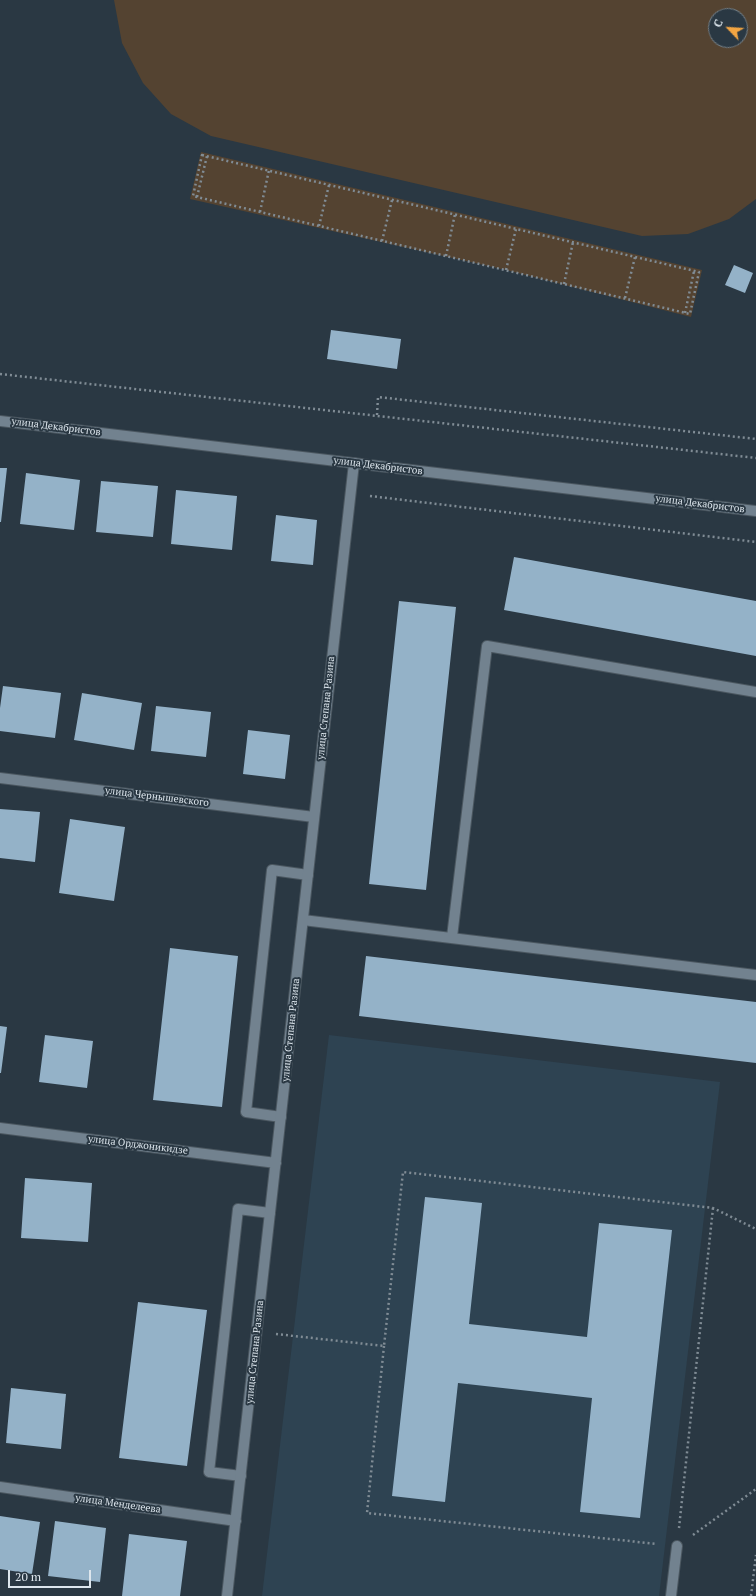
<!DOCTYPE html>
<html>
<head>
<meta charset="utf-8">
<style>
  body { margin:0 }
  #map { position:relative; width:756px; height:1596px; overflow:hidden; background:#2a3843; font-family:"PT Serif",serif }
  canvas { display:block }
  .north { position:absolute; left:708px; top:8px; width:40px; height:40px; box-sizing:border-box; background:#2a3843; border:1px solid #727e87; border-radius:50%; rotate:295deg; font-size:11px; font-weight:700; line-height:16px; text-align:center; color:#dde6ed }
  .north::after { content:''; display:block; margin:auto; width:14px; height:18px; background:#f3a542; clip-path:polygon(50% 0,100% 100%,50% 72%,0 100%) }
  .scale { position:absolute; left:8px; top:1570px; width:83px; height:18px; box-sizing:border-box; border:2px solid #dde6ed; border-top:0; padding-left:5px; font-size:12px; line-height:14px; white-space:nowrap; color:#dde6ed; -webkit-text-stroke:3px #2a3843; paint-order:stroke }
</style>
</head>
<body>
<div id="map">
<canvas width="756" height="1596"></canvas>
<div class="north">С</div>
<div class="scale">20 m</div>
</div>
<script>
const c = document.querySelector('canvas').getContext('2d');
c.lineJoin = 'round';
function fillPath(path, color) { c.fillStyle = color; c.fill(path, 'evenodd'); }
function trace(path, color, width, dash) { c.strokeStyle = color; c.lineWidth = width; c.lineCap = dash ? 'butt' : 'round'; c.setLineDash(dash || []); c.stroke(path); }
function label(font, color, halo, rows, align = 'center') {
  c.font = font + ' "PT Serif",serif'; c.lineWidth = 4; c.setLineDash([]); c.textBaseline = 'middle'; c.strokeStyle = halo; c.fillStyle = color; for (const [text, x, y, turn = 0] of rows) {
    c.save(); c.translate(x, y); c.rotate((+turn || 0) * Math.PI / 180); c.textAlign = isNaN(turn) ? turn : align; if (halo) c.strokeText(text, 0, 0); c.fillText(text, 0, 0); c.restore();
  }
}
fillPath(new Path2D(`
  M329 1035 720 1082 659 1596H262Z`), '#2e4352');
fillPath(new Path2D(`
  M114 0H756V199L729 219 688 234 642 236 211 136 171 114 143 83 122 43ZM716 16H740V40H716Z
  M201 152 702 270 691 317 506 270 190 199Z`), '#544331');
fillPath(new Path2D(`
  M734 265 753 273 745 293 725 285Z
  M331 330 401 339 397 369 327 359Z
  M0 468H7L1 522H0Z
  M26 473 80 480 74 530 20 524Z
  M101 481 158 486 153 537 96 532Z
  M176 490 237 496 232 550 171 544Z
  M276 515 317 520 313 565 271 561Z
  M514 557 756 601V656L504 610Z
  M399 601 456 607 426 890 369 884Z
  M3 686 61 693 55 738 0 731V708Z
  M82 693 142 703 134 750 74 740Z
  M156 706 211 712 206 757 151 751Z
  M248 730 290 735 285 779 243 774Z
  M0 809 40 812 35 862 0 858Z
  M70 819 125 827 114 901 59 893Z
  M170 948 238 956 222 1107 153 1100Z
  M366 956 756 1002V1063L359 1016Z
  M0 1026 7 1027 1 1073H0Z
  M45 1035 93 1041 87 1088 39 1082Z
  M25 1178 92 1183 88 1242 21 1238Z
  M425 1197 482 1203 469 1324 587 1337 599 1223 672 1230 640 1518 580 1512 592 1398 458 1383 445 1502 392 1496Z
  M138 1302 207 1310 187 1466 119 1458Z
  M11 1388 66 1394 61 1449 6 1443Z
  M0 1516 40 1522 32 1574 0 1569Z
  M55 1521 106 1528 100 1582 48 1576Z
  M129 1534 187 1541 180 1596H122Z`), '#94b2c8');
const lane = new Path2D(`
  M303 920 756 975
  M452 937 487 646 756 692
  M281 1117 246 1112 272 870 308 875
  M241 1476 209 1472 238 1209 270 1213
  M671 1596 677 1546`);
const street = new Path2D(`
  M0 778 314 817
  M0 1128 276 1163
  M0 1487 236 1521
  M227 1596 354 463`);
const secondary = new Path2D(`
  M0 421 756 511`);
trace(lane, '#4b5760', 12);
trace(street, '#4b5760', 12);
trace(secondary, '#4b5760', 12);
trace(new Path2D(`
  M202 155 699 272 690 314 193 196Z
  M197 197 207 156
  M260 212 269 170
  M319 226 329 185
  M382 241 392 200
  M446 256 455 214
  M506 270 516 229
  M564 284 573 242
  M625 298 635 257
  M685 313 694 271
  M0 374 756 458
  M377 415 378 397 756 439
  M370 496 756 542
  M276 1334 384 1346 403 1172 713 1208 756 1229
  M384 1346 367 1513 657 1544
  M679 1528 713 1208
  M693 1535 756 1489
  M751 1596 756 1555`), '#808c95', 2.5, [2, 3]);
trace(lane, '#72828f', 10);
trace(street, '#72828f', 10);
trace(secondary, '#72828f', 10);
label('10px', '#dde6ed', '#2a3843', [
  ["улица Декабристов",56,427,7],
  ["улица Декабристов",378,466,7],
  ["улица Декабристов",700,504,7],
  ["улица Степана Разина",326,708,-84],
  ["улица Чернышевского",157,797,7],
  ["улица Степана Разина",291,1030,-84],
  ["улица Орджоникидзе",138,1145,7],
  ["улица Степана Разина",255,1352,-84],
  ["улица Менделеева",118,1504,8]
]);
</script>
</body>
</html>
